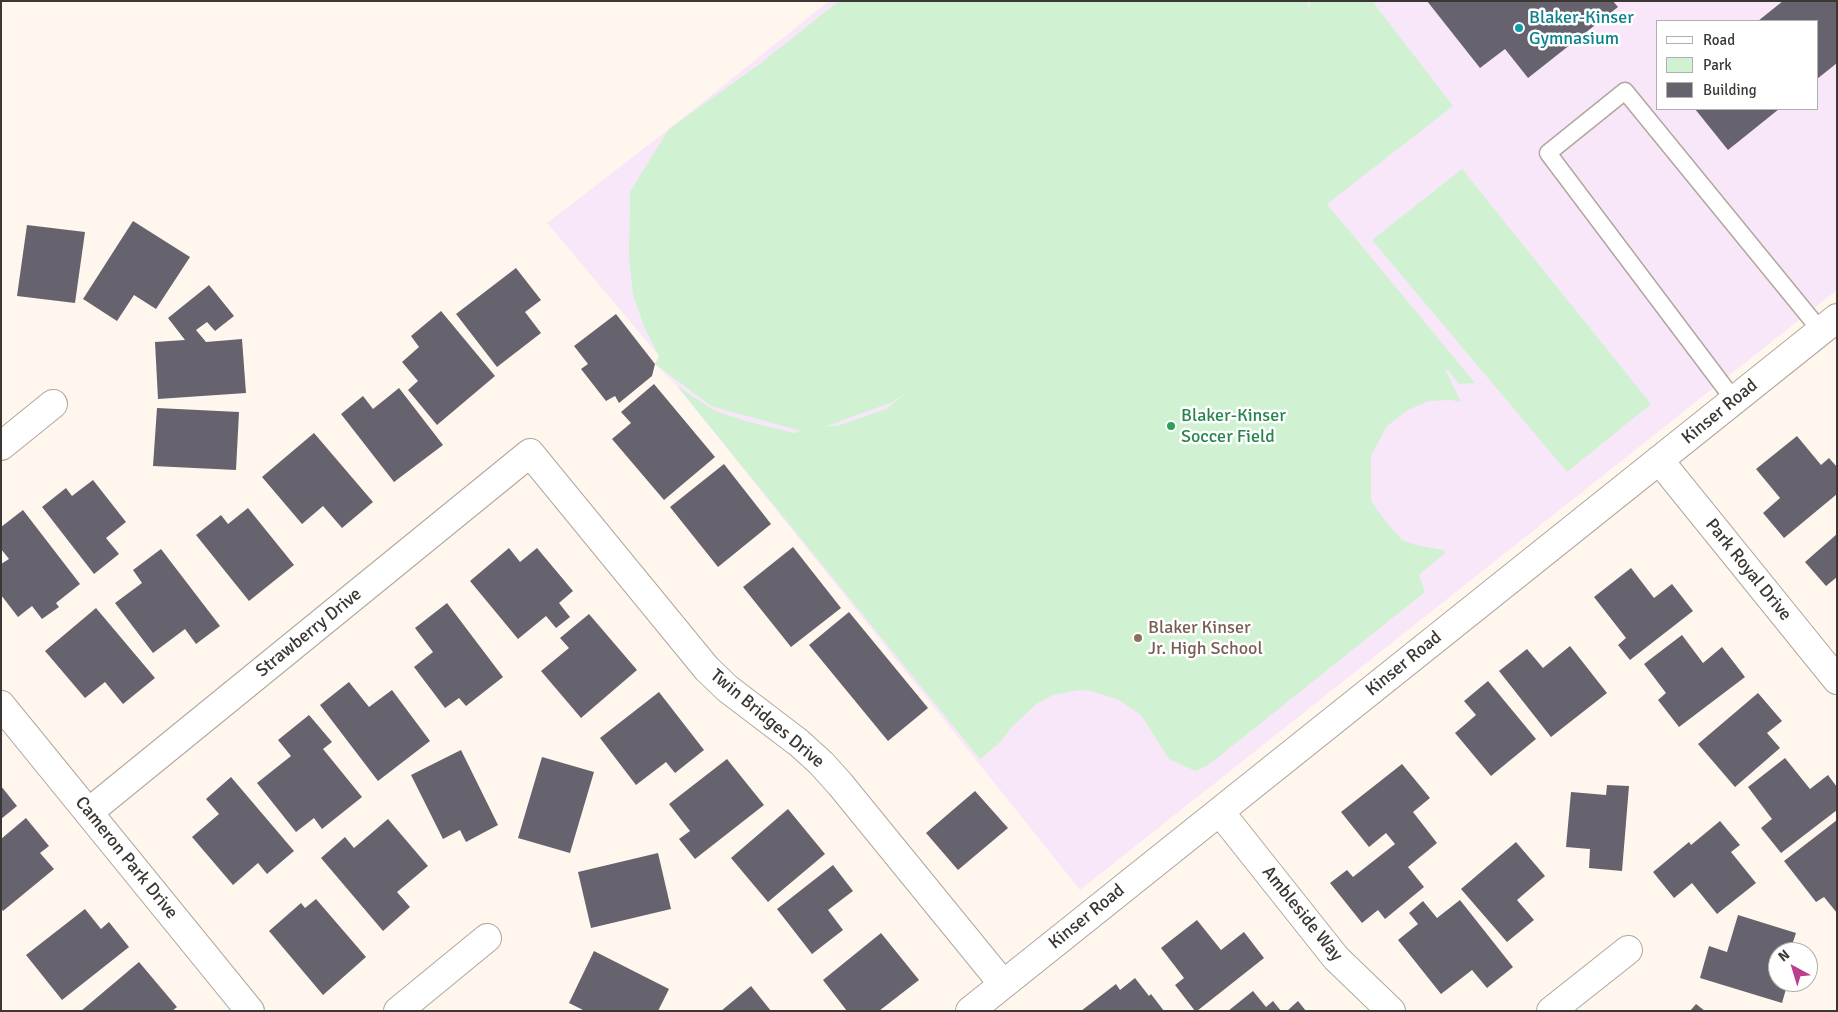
<!DOCTYPE html>
<html>
<head>
<meta charset="utf-8">
<style>
  body { margin:0 }
  #map { position:relative; width:1838px; height:1012px; overflow:hidden; background:#fff6ee; font-family:Signika,sans-serif }
  canvas { display:block }
  .frame { position:absolute; inset:0; border:2px solid #3b3733; pointer-events:none }
  .legend { position:absolute; left:1656px; top:20px; width:162px; height:90px; box-sizing:border-box; background:#fff; border:1px solid #b1afad; margin:0; padding:6px 9px; list-style:none; font-size:15px; color:#3b3733 }
  .legend li { display:flex; align-items:center; gap:10px; height:25px }
  .legend b { width:25px; border:1px solid #b1afad }
  .north { position:absolute; left:1768px; top:942px; width:50px; height:50px; box-sizing:border-box; background:#fff; border:1px solid #b1afad; border-radius:50%; rotate:321deg; font-size:14px; font-weight:700; line-height:20px; text-align:center; color:#3b3733 }
  .north::after { content:''; display:block; margin:auto; width:18px; height:22px; background:#bc3e8c; clip-path:polygon(50% 0,100% 100%,50% 72%,0 100%) }
</style>
</head>
<body>
<div id="map">
<canvas width="1838" height="1012"></canvas>
<div class="frame"></div>
<ul class="legend">
<li><b style="height:6px;background:#fff"></b>Road</li>
<li><b style="height:14px;background:#d0f2d3"></b>Park</li>
<li><b style="height:14px;background:#66636e"></b>Building</li>
</ul>
<div class="north">N</div>
</div>
<script>
const c = document.querySelector('canvas').getContext('2d');
c.lineJoin = 'round';
function fillPath(path, color) { c.fillStyle = color; c.fill(path, 'evenodd'); }
function trace(path, color, width, dash) { c.strokeStyle = color; c.lineWidth = width; c.lineCap = dash ? 'butt' : 'round'; c.setLineDash(dash || []); c.stroke(path); }
function label(font, color, halo, rows, align = 'center') {
  c.font = font + ' Signika,sans-serif'; c.lineWidth = 5; c.setLineDash([]); c.textBaseline = 'middle'; c.strokeStyle = halo; c.fillStyle = color; for (const [text, x, y, turn = 0] of rows) {
    c.save(); c.translate(x, y); c.rotate((+turn || 0) * Math.PI / 180); c.textAlign = isNaN(turn) ? turn : align; if (halo) c.strokeText(text, 0, 0); c.fillText(text, 0, 0); c.restore();
  }
}
fillPath(new Path2D(`
  M829 1H1837V290L1080 890 677 386 655 364 659 356 547 223 669 129ZM1657 21H1817V109H1657Z`), '#f8e7f9');
fillPath(new Path2D(`
  M839 1H1308V12L1310 1H1372L1453 106 1327 204 1475 383 1459 384 1448 370 1445 369 1461 402 1451 400 1428 401 1408 410 1387 426 1371 456V501L1386 522 1402 540 1416 545 1443 550 1445 553 1419 575 1425 592 1207 766 1195 771 1169 759 1141 715 1119 700 1091 691 1080 690 1053 695 1036 704 1011 728 1000 742 980 759 677 386 715 411 746 421 794 433 801 431 711 406 655 364 659 356 645 329 633 295 629 257 630 192 669 129 761 63ZM918 383 886 409 840 425 824 427 893 402Z
  M1462 169 1651 404 1567 472 1372 240Z`), '#d0f2d3');
fillPath(new Path2D(`
  M1427 1H1613L1618 7 1528 78 1505 49 1480 68Z
  M1783 1H1837V63L1817 79V21H1758Z
  M1695 109H1779L1728 150Z
  M133 221 190 257 156 309 134 295 117 321 83 299Z
  M27 225 85 232 75 303 17 296Z
  M516 268 541 300 525 312 541 333 497 367 456 314Z
  M209 285 234 316 215 331 207 322 196 330 206 342 242 339 246 393 158 399 155 342 185 340 168 318Z
  M441 311 495 376 437 425 408 390 418 381 402 362 419 347 411 336Z
  M616 314 655 364 652 376 619 403 615 396 606 401 581 369 588 364 574 346Z
  M654 384 715 457 664 500 612 439 631 423 621 412Z
  M399 388 443 445 394 482 341 414 363 396 373 409Z
  M157 408 239 412 236 470 153 466Z
  M314 433 373 502 342 528 323 506 302 524 262 477Z
  M1797 436 1821 465 1829 458 1837 467V494L1784 538 1763 513 1780 498 1756 469Z
  M724 464 771 524 718 567 670 507Z
  M93 480 126 522 106 538 119 554 94 574 42 507 66 488 72 496Z
  M248 508 294 565 249 601 196 535 221 515 228 524Z
  M23 510 80 584 56 603 59 607 42 619 32 606 18 617 1 595V564L9 559 1 549V527Z
  M1837 534V577L1826 586 1805 562Z
  M793 547 841 608 791 647 743 587Z
  M509 548 520 562 537 548 573 591 559 603 570 617 556 628 546 616 518 639 470 581Z
  M161 549 220 626 196 644 185 629 153 653 115 603 142 583 133 570Z
  M1631 568 1654 598 1672 584 1693 611 1630 660 1618 645 1626 638 1594 597Z
  M447 603 503 677 466 706 459 698 445 708 414 667 433 652 415 628Z
  M96 608 155 678 123 704 105 682 85 698 45 651Z
  M849 612 928 708 888 741 809 645Z
  M589 614 637 670 581 718 541 671 569 648 560 638Z
  M1682 635 1703 663 1722 647 1745 677 1679 727 1658 700 1666 693 1644 664Z
  M1570 646 1607 693 1551 737 1499 671 1527 649 1543 668Z
  M1488 681 1536 739 1491 776 1455 733 1476 715 1464 701Z
  M349 682 369 707 392 690 430 741 378 781 320 705Z
  M659 692 704 750 675 773 666 762 636 785 600 738Z
  M1758 693 1782 721 1767 733 1780 748 1735 787 1698 744Z
  M309 715 332 742 323 749 362 797 322 829 314 818 296 832 257 783 291 756 278 740Z
  M461 750 498 825 466 842 460 830 443 839 411 775Z
  M542 757 594 772 570 853 518 838Z
  M1785 758 1810 789 1828 775 1837 787V810L1781 853 1761 828 1772 819 1748 787Z
  M727 759 764 805 695 859 679 839 690 831 669 804Z
  M1402 764 1430 798 1413 812 1437 843 1408 867 1424 887 1385 919 1378 910 1362 923 1330 883 1347 870 1353 877 1395 844 1386 833 1369 847 1341 812Z
  M231 777 294 851 267 874 258 863 233 885 192 837 219 814 206 799Z
  M1607 785 1629 786 1622 871 1589 868 1590 849 1566 847 1571 792 1606 795Z
  M1 786 17 806 1 819Z
  M975 791 1008 828 958 870 926 833Z
  M788 809 825 854 768 902 731 858Z
  M26 818 49 846 40 853 54 869 3 911 1 908V839Z
  M388 819 428 866 397 892 410 907 383 931 321 858 345 837 354 848Z
  M1837 820V913L1824 897 1816 902 1784 861Z
  M1720 821 1740 845 1731 852 1756 883 1717 914 1692 883 1674 898 1653 872 1689 842 1691 845Z
  M1516 842 1545 876 1517 900 1534 920 1507 942 1461 889Z
  M658 853 671 909 591 928 578 872Z
  M833 865 853 891 828 910 843 930 812 954 777 909Z
  M316 899 366 957 323 995 269 931 301 903 305 908Z
  M1460 900 1513 967 1487 988 1472 970 1441 994 1398 940 1418 924 1409 913 1423 901 1437 918Z
  M85 909 101 929 109 922 129 947 62 1000 26 955Z
  M1738 915 1796 933 1791 948 1801 952H1778V982H1788L1782 1003 1700 978 1709 946 1727 952Z
  M1197 920 1221 950 1244 932 1264 958 1197 1011H1195L1175 985 1184 978 1161 948Z
  M881 933 919 980 879 1011H847L823 980Z
  M594 951 669 989 658 1011H585L569 1003Z
  M139 962 177 1007 172 1011H81Z
  M1135 978 1149 996 1151 994 1164 1011H1081L1116 984 1120 990Z
  M751 986 771 1011H721Z
  M1253 991 1266 1007 1273 1001 1281 1011H1228Z
  M1298 1001 1306 1011H1287Z
  M1696 1004 1705 1011H1690Z`), '#66636e');
const service = new Path2D(`
  M1734 400 1548 153 1625 91 1821 331`);
const minor = new Path2D(`
  M1 446 53 404
  M1659 460 1837 680
  M1 705 250 1011
  M89 812 530 453 707 669 728 689 799 743 821 763 840 784 1003 984
  M1220 812 1336 958 1391 1011
  M398 1011 487 938
  M970 1011 1837 318
  M1551 1011 1628 950`);
trace(service, '#b1a79e', 19);
trace(minor, '#b1a79e', 30);
trace(service, '#fff', 16);
trace(minor, '#fff', 28);
for (const [x, y, r, color] of [
  [1519,28,5,"#0f9aa8"],
  [1171,426,5,"#2e9e5b"],
  [1138,638,5,"#8d6e63"]
]) { const dot = new Path2D(); dot.arc(x, y, r, 0, 2 * Math.PI); c.fillStyle = color; c.fill(dot); trace(dot, '#fff', 2); }
label('18px', '#0d838f', '#fff', [
  ["Blaker-Kinser",1529,18],
  ["Gymnasium",1529,39]
], 'left');
label('18px', '#3b3733', '#fff', [
  ["Kinser Road",1720,412,-39],
  ["Park Royal Drive",1748,570,51],
  ["Strawberry Drive",309,633,-39],
  ["Kinser Road",1404,664,-39],
  ["Twin Bridges Drive",767,719,40],
  ["Cameron Park Drive",126,858,51],
  ["Ambleside Way",1302,914,51],
  ["Kinser Road",1087,917,-39]
]);
label('18px', '#27864d', '#fff', [
  ["Blaker-Kinser",1181,416],
  ["Soccer Field",1181,437]
], 'left');
label('18px', '#785e54', '#fff', [
  ["Blaker Kinser",1148,628],
  ["Jr. High School",1148,649]
], 'left');
</script>
</body>
</html>
